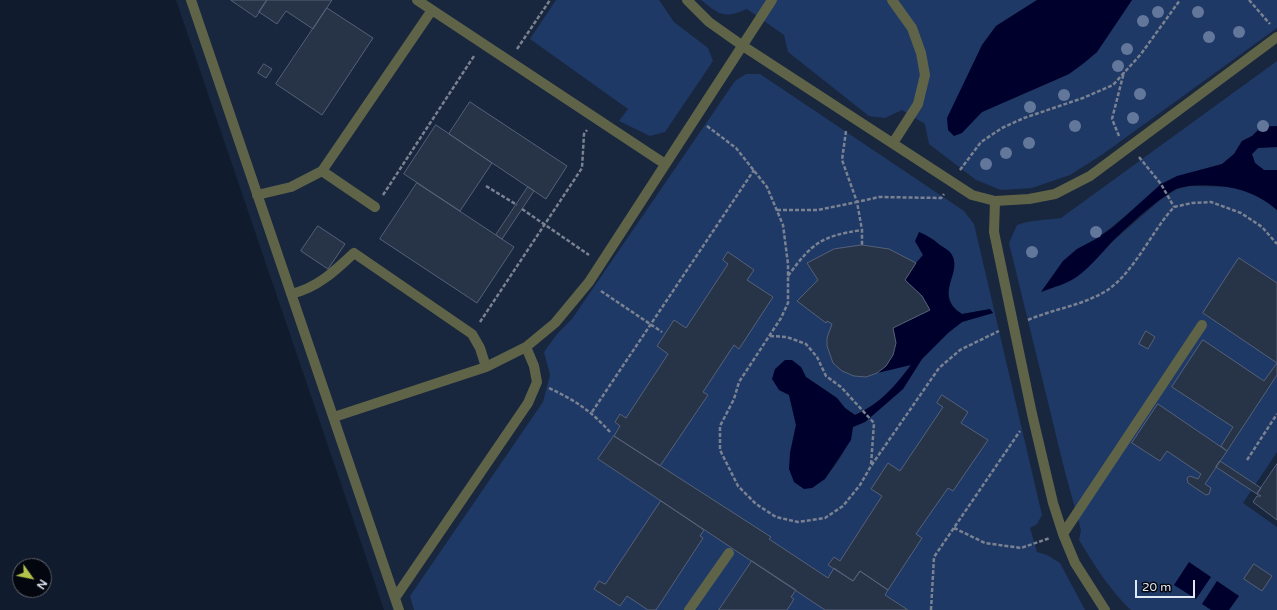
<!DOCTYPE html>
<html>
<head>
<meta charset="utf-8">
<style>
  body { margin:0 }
  #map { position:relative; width:1277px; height:610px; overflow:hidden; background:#111b2e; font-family:"Varela Round",sans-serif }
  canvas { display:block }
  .north { position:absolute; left:12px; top:558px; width:40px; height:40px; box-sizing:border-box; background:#03060e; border:1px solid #5b606a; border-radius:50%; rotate:123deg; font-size:11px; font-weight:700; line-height:16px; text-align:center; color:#e0e8f5 }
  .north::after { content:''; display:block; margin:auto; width:14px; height:18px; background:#b3c24b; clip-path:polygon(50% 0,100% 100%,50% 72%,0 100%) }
  .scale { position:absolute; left:1135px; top:580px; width:60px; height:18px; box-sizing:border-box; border:2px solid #e0e8f5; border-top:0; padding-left:5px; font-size:12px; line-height:14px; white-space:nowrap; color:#e0e8f5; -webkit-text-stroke:3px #03060e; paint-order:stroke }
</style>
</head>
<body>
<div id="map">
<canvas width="1277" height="610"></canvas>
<div class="north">N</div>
<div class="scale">20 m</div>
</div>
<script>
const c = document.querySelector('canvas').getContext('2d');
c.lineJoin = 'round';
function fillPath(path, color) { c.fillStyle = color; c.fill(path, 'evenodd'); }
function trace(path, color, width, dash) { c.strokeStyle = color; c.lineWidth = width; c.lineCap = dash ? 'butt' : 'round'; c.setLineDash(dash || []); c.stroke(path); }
fillPath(new Path2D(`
  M176 0H1277V610H384Z`), '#18263e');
fillPath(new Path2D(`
  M556 0H659L674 22 708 48 713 61 665 132 650 136 619 121 628 109 530 39Z
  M701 0H1037L996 26 982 45 971 69 972 121 982 112 1069 74 1084 63 1097 52 1132 0H1277V28L1103 154 1070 175 1032 188 1001 190 976 180 929 144 925 124 902 110 885 118 869 116 788 52 784 35 747 9C724 19 720 15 701 0Z
  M1277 61V126L1261 127 1252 136 1242 141 1234 154 1222 164 1200 171 1128 214 1096 239 1077 249 1063 261 1042 291 1065 283 1159 201 1177 189 1191 186 1233 187 1250 193 1267 202 1277 210V452L1243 503 1277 527V610H1131C1110 591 1094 564 1079 540L1081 530 1065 472 1009 243 1017 225C1031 220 1045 220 1061 218Z
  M746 74H760L964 211 974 224 1042 515 1037 524 1030 528 1037 552 1047 555 1060 563 1085 610H414L410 596 543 402 550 375 544 352 557 334 572 319 735 81ZM915 241 954 262C951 284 941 300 962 314L990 309 993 313 962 322 948 333 922 359 903 389 865 422 852 427C849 450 831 475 812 488L790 453 796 425 789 395 801 367 806 377 837 398 845 408 855 415C880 404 896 386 911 364L900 367 886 366C894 354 897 343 893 328L930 310 922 296 905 280 916 263 923 255Z
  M1277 147V170H1264L1255 163 1252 154 1258 148Z`), '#1f3966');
fillPath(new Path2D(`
  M1037 0H1132L1097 52 1084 63 1069 74 982 112 962 133 954 136 948 130 947 118 982 45 996 26Z
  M1277 126V147L1258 148 1252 154 1255 163 1264 170H1277V210C1260 195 1241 188 1219 186 1206 185 1189 184 1176 189 1159 198 1124 229 1110 244 1100 255 1090 267 1078 276 1067 284 1054 287 1041 292L1063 261 1077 249 1096 239 1112 228 1161 184 1177 176 1222 164 1234 154 1242 141 1252 136 1261 127Z
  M919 232C927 235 933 239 940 245 943 247 947 249 950 252 966 272 931 294 962 314L990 309 993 313 962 322 948 333 922 359 903 389 865 422 853 427 851 440 825 479 812 488 804 489 794 482 789 469 790 453 796 425 789 395 779 390 772 379 775 369 785 360H792L801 367 806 377 837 398 845 408 855 415C880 404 895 386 911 365L877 373C893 361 899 347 893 328L930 310 922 296 905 280 916 263 923 255 915 241Z
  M1189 562 1211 577 1196 599 1174 585Z
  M1217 581 1239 596 1229 610H1211L1202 604Z`), '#00002c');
const building = new Path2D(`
  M231 0H267L256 17Z
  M267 0H332L313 29 286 11 277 24 259 12Z
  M327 8 373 38 322 115 276 84Z
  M264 64 272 69 266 78 258 73Z
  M470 102 567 166 546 199 449 134Z
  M436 125 492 163 460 211 404 174Z
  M417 183 514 247 477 303 380 239Z
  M528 187 534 191 502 239 496 235Z
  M318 226 345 244 328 269 301 251Z
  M862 245 889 249 916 263 905 280 922 296 930 310 893 328 896 343 893 355 886 366 877 373 866 377 854 376 842 371 833 363 827 346V338L832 324 827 321 826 323 797 301 818 280 807 263 834 249Z
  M728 252 754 270 747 280 773 297 739 349 734 345 703 392 708 395 660 466 614 436 620 426 615 422 620 414 626 418 668 354 657 346 674 320 686 328 728 264 723 260Z
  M1239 258 1277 283V363L1203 313Z
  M1146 331 1155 337 1148 349 1139 344Z
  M1203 340 1264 381 1277 363V375L1227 451 1221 446 1233 427 1172 387Z
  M942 395 968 412 961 423 988 440 953 491 948 488 916 534 922 538 888 590 860 571 853 581 828 565 834 557 840 561 882 496 871 489 888 463 900 471 943 407 937 403Z
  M1158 404 1227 451 1205 484 1211 488 1209 494 1206 495 1188 483 1187 478 1190 476 1198 479 1201 474 1167 451 1160 461 1132 443Z
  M614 436 771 537 769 539 828 578 834 568 853 581 860 571 888 590 885 595 908 610H825L598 459Z
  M1220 461 1261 488 1257 494 1216 467Z
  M1277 464V520L1253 502 1257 496H1261L1257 494Z
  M661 501 704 530 700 536 703 538 656 610H648L627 596 620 606 594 589 599 581 605 584Z
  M752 561 796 590 791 597 794 599 787 610H719Z
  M1254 564 1272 576 1262 591 1244 579Z`);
fillPath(building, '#273347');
trace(building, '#546178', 1);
trace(new Path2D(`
  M1249 0 1270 24
  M517 49 550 0
  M707 126 736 148 767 187 783 225 788 264V303L781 318 739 382 734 399 720 426V450L738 486 756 504 776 517 798 522 825 518 843 506 860 485 871 466 939 368 960 350 999 331
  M846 131 842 160 857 202 879 197 941 198 944 194
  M1119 136 1112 119 1124 72
  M1139 157 1161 184 1174 207
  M960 170 981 142 1002 128 1024 118 1083 98 1113 85 1141 54 1180 0
  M486 186 517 205
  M383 195 474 56
  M522 209 589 255
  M777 210H818L857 202 862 230V245
  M788 276C812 243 821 236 862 230
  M601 291 662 332
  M1028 320C1053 309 1081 306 1106 291 1134 273 1151 232 1174 207L1192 203 1211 202 1241 213 1262 227 1277 244
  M480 322 582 168 584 134 587 130
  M770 336 787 337 806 344 817 357 826 376 841 387 874 423 871 465
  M549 388C576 401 590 410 610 432
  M592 412 754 170
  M1247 460 1277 414
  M954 528 985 543 1021 548 1050 538
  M931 610 934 557 1020 431`), '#7a8292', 2.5, [4, 2]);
trace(new Path2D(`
  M191 0 399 610
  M417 0 665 164
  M687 0 709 22 743 46 972 195 995 201 1029 199 1055 194 1090 176 1277 37
  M892 0 912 28 921 53 925 75 918 104 893 143
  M322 171 375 207
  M257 195 291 187 322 171 432 10
  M995 201 994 232 1032 414 1053 503 1063 534 1075 563 1105 610
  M291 294C317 288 335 271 354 253L472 334 480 348 486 367
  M334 417 486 367 526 347 555 323 589 282 772 0
  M1063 534 1202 325
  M395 598 528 403 537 382 534 366 526 347
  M689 610 729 553`), '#5f6448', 10);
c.fillStyle = '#63779a';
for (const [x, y] of [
  [1158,12],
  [1198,12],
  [1143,21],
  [1239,32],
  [1209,37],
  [1127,49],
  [1118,66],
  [1140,94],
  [1064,95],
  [1030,107],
  [1133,118],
  [1075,126],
  [1263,126],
  [1029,143],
  [1006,153],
  [986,164],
  [1096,232],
  [1032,252]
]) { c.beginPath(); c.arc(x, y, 6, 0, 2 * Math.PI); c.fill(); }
</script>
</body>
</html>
